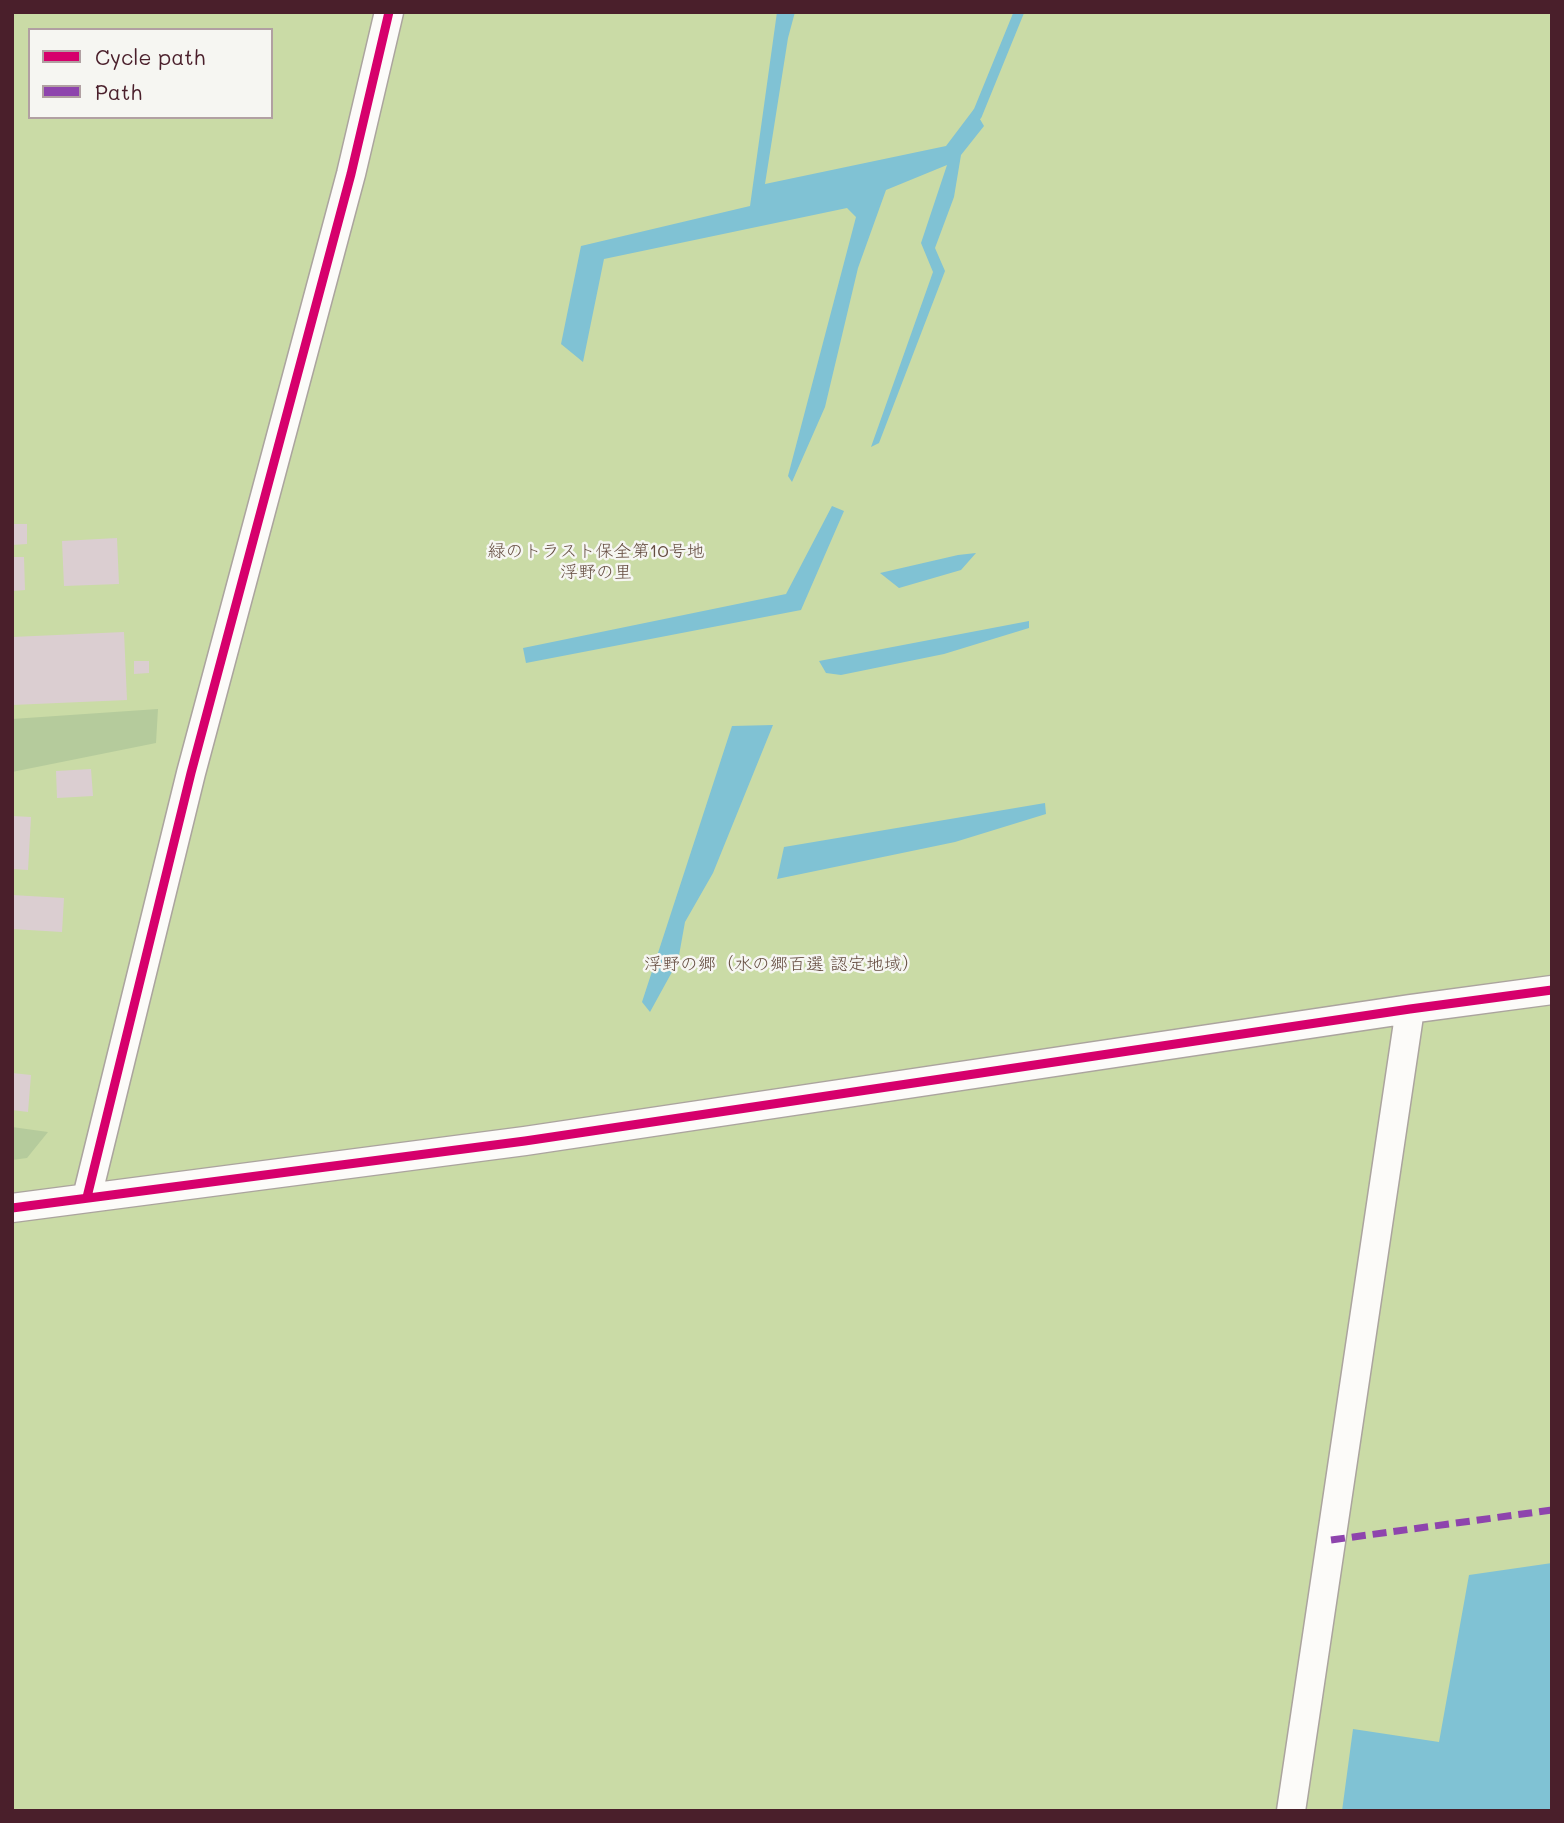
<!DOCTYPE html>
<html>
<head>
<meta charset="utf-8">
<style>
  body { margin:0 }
  #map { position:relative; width:1564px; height:1823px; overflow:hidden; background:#e8e4d7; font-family:Mali,sans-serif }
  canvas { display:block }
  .frame { position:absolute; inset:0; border:14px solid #4a1f2b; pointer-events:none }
  .legend { position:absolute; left:28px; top:28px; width:245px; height:91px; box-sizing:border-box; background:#f6f6f2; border:2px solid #b1a0a2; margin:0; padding:9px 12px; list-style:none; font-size:21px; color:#4a1f2b }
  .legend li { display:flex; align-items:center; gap:14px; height:35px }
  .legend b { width:35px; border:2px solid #b1a0a2 }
</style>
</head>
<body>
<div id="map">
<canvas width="1564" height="1823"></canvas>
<div class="frame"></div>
<ul class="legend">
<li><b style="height:9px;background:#d6006c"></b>Cycle path</li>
<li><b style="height:9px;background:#8e44ad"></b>Path</li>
</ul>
</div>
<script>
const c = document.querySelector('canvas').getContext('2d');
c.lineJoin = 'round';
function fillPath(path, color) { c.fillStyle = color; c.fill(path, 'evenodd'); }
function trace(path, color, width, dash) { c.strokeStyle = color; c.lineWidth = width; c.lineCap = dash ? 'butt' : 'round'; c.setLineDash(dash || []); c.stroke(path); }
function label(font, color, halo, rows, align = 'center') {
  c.font = font + ' Mali,"Klee One",sans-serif'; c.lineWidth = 5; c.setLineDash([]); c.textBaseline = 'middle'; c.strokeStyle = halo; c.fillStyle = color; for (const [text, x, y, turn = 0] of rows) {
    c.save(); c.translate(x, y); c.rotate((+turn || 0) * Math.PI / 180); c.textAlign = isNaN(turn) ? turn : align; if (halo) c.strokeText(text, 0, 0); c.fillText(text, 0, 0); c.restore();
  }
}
fillPath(new Path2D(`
  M12 12H1552V1811H12ZM30 30H271V117H30Z`), '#cadba6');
fillPath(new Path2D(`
  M158 709 156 743 12 772V719Z
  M12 1127 48 1132 27 1158 12 1160Z`), '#b5cb9c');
fillPath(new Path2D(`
  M777 12H795L788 38 765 184 946 146 974 109 984 126 961 155 954 197 935 248 945 271 879 443 871 447 933 272 921 243 947 165 886 190 858 268 825 407 792 482 788 476 856 217 847 208 604 259 583 362 561 344 581 246 750 206Z
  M832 506 844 511 801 610 526 663 523 648 786 594Z
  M976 553 961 570 899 588 880 573 958 555Z
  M1029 621V628L944 654 841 675 826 673 819 661Z
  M773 725 713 873 685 922 678 961 650 1012 642 1002 732 726Z
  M1045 803 1046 814 955 842 777 879 784 847Z
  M1552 1563V1811H1342L1353 1729 1439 1742 1469 1575Z`), '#80c2d4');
trace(new Path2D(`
  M977 115 1019 12`), '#80c2d4', 10);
fillPath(new Path2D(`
  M12 524H27V544L12 545Z
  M117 538 119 584 64 586 62 541Z
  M12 557H24L25 590 12 591Z
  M124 632 127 700 12 705V637Z
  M134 661H149V673L134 674Z
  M91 769 93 796 57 798 56 771Z
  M12 816 31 817 28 870 12 869Z
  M12 895 64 898 62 932 12 929Z
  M12 1073 31 1075 28 1112 12 1110Z`), '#dbced1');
const street = new Path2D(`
  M87 1197 191 773 351 174 389 12
  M12 1208 525 1141 1410 1009 1552 990
  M1291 1811 1410 1009`);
trace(street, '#aba49e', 31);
trace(street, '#fcfbf9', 28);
trace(new Path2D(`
  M1331 1540 1552 1510`), '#8e44ad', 7, [14, 7]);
trace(new Path2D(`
  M87 1197 191 773 351 174 389 12
  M12 1208 525 1141 1410 1009 1552 990`), '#d6006c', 9);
label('18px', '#644c40', '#f6f6f2', [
  ["緑のトラスト保全第10号地",596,551],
  ["浮野の里",596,572],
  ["浮野の郷（水の郷百選 認定地域）",782,964]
]);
</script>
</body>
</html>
